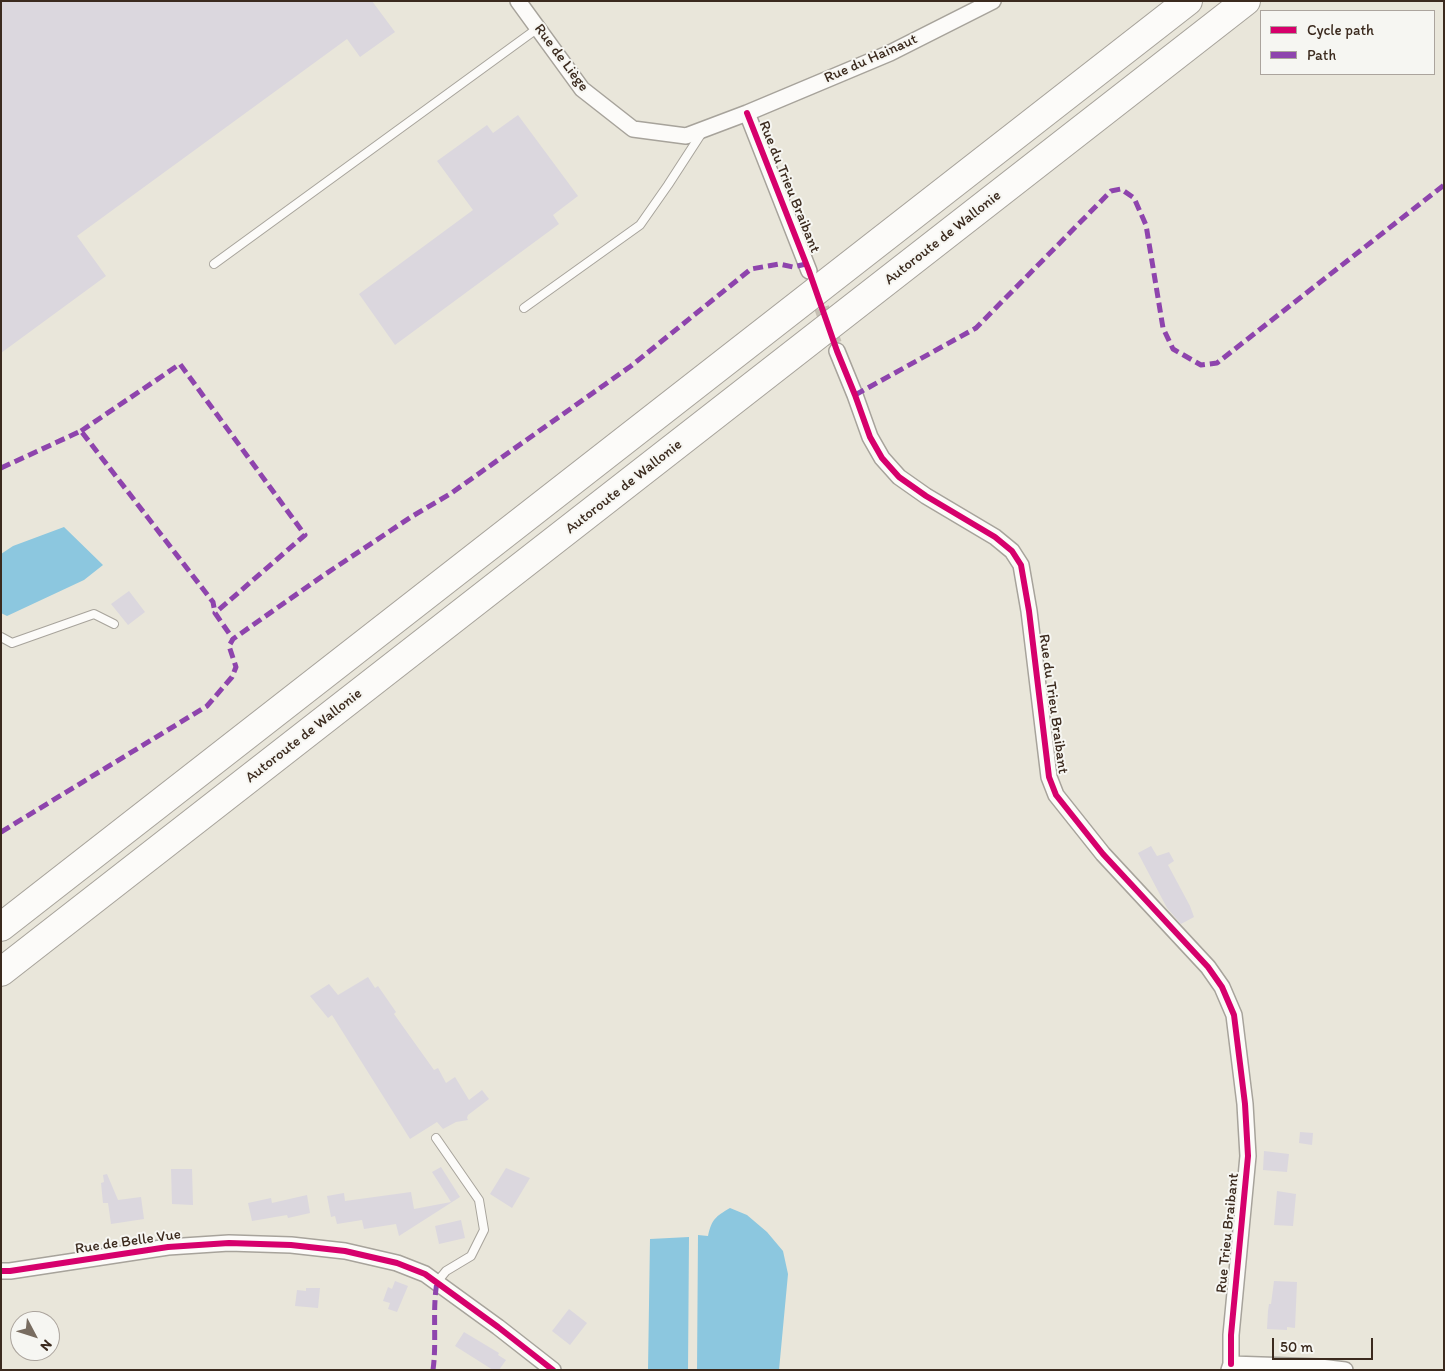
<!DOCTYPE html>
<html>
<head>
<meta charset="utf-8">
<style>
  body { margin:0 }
  #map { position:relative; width:1445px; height:1371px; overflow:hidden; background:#e9e6da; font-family:Itim,sans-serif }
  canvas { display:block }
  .frame { position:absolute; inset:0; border:2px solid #3b2a1e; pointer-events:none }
  .legend { position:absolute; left:1260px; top:10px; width:175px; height:65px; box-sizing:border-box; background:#f6f6f2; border:1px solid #aba49d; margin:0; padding:6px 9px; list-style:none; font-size:15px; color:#3b2a1e }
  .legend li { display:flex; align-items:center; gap:10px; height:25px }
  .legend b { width:25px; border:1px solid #aba49d }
  .north { position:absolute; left:10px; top:1311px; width:50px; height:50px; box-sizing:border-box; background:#f6f6f2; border:1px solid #aba49d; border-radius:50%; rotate:130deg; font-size:14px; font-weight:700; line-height:20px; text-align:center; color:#3b2a1e }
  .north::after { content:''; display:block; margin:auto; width:18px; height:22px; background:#786c60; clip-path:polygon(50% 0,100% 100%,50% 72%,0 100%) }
  .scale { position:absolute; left:1272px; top:1338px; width:101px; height:22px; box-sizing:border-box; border:2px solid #3b2a1e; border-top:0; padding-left:6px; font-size:15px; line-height:18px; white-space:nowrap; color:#3b2a1e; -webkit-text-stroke:4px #f6f6f2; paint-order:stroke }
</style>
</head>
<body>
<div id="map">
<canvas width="1445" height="1371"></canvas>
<div class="frame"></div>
<ul class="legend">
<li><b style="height:6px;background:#d6006c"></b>Cycle path</li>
<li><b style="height:6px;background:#8e44ad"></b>Path</li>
</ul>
<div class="north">N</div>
<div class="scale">50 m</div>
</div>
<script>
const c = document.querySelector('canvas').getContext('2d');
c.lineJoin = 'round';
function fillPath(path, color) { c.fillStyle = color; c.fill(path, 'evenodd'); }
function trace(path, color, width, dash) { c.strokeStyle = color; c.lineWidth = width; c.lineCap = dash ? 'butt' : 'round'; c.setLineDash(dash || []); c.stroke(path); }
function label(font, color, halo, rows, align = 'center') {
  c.font = font + ' Itim,sans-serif'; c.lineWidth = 4; c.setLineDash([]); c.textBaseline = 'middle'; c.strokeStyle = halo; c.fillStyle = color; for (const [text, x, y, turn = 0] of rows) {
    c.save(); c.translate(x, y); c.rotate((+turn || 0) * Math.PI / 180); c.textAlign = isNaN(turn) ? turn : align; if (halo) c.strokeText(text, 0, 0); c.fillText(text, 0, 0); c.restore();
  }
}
fillPath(new Path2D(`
  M64 527 103 565 84 580 7 616 1 613V554L13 546Z
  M730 1208 747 1215 767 1232 783 1251 788 1274 779 1370H697L698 1235 708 1236C712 1219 715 1217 730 1208Z
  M689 1237 688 1370H648L650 1239Z`), '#8cc7df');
fillPath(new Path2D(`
  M1 1H372L395 32 360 57 347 39 77 236 106 276 1 353Z
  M518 115 578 196 553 215 559 224 395 345 359 294 473 210 437 161 487 125 493 133Z
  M129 591 145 612 128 625 111 604Z
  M1151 846 1157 856 1169 852 1174 861 1168 865 1190 906 1194 917 1181 924 1167 908 1138 853Z
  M368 977 375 988 378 986 396 1012 394 1014 434 1070 438 1068 446 1083 455 1077 469 1100 482 1090 489 1099 468 1115 467 1118 468 1120 456 1122 443 1129 437 1122 410 1139 332 1015 328 1018 310 996 329 984 338 995Z
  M1300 1132 1313 1133 1312 1145 1299 1143Z
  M1264 1151 1289 1154 1287 1172 1263 1170Z
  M441 1167 460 1197 399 1236 396 1224 364 1229 362 1220 337 1224 335 1216 331 1217 327 1196 344 1193 345 1201 411 1192 414 1209 451 1202 432 1172Z
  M506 1168 530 1178 512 1208 490 1194Z
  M171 1169H192L193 1205 172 1204Z
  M107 1174 118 1200 141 1197 144 1219 111 1224 108 1203H103L101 1183 104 1182 103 1175Z
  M1277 1191 1296 1194 1293 1226 1274 1225Z
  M307 1195 310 1213 288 1218 287 1215 252 1221 248 1203 271 1198 272 1203Z
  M461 1220 465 1238 439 1244 435 1226Z
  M395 1281 408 1286 397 1312 388 1309 390 1303 383 1301 388 1287 392 1289Z
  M1274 1281 1297 1282 1295 1328 1287 1327V1330L1267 1329 1268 1311 1269 1304H1271Z
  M306 1288H320L318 1308 295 1306 297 1290 306 1291Z
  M569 1309 587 1323 570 1345 552 1331Z
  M464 1332 499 1353 498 1355 506 1360 499 1370H493L455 1346Z`), '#dbd7de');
trace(new Path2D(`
  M814 286 837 351`), '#c6c0b4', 15, [15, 8]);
const lane = new Path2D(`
  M214 264 538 28
  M524 308 640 225 668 185 703 131
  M1 637 12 643 94 614 114 624
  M436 1138 479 1200 484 1230 471 1256 446 1271 437 1282`);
const street = new Path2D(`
  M518 1 582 89 633 129 686 136 747 113 890 53 993 1
  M747 113 809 271
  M837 351 855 395 870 437 882 458 899 477 926 496 995 537 1012 551 1021 565 1029 611 1049 777 1056 795 1103 854 1208 967 1222 987 1234 1015 1245 1104 1248 1156 1231 1335V1364
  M1 1271H10L168 1247 229 1243 291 1245 345 1251 397 1263 425 1274 498 1327 553 1370
  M1229 1370 1231 1364 1320 1367 1345 1370`);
const highway = new Path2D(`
  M1 927 1188 1
  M1 972 1246 1`);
trace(lane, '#a7a39b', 10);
trace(street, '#a7a39b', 18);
trace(highway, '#a7a39b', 30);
trace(lane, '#fcfbf9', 8);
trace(street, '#fcfbf9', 15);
trace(highway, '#fcfbf9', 28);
trace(new Path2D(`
  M855 395 976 328 1111 191 1121 189 1134 198 1146 225 1163 328 1173 349 1201 365 1217 363 1444 185
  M81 431 180 364 305 535 215 613 233 639
  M1 468 81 431 213 602 215 613
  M1 832 207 706 232 677 236 667 229 646 233 639 324 575 411 517 450 494 631 366 751 269 779 264 793 267 806 264
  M433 1370C437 1341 432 1311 437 1282`), '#8e44ad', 5, [10, 5]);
trace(new Path2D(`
  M747 113 809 271 837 351 855 395 870 437 882 458 899 477 926 496 995 537 1012 551 1021 565 1029 611 1049 777 1056 795 1103 854 1208 967 1222 987 1234 1015 1245 1104 1248 1156 1231 1335V1364
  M1 1271H10L168 1247 229 1243 291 1245 345 1251 397 1263 425 1274 498 1327 553 1370`), '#d6006c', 6);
label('15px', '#3b2a1e', '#f6f6f2', [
  ["Rue de Liège",561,58,53],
  ["Rue du Hainaut",871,59,-24],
  ["Rue du Trieu Braibant",789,187,68],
  ["Autoroute de Wallonie",943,238,-38],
  ["Autoroute de Wallonie",624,487,-38],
  ["Rue du Trieu Braibant",1053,704,82],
  ["Autoroute de Wallonie",304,736,-38],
  ["Rue Trieu Braibant",1228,1233,-84],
  ["Rue de Belle Vue",128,1242,-8]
]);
</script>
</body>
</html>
